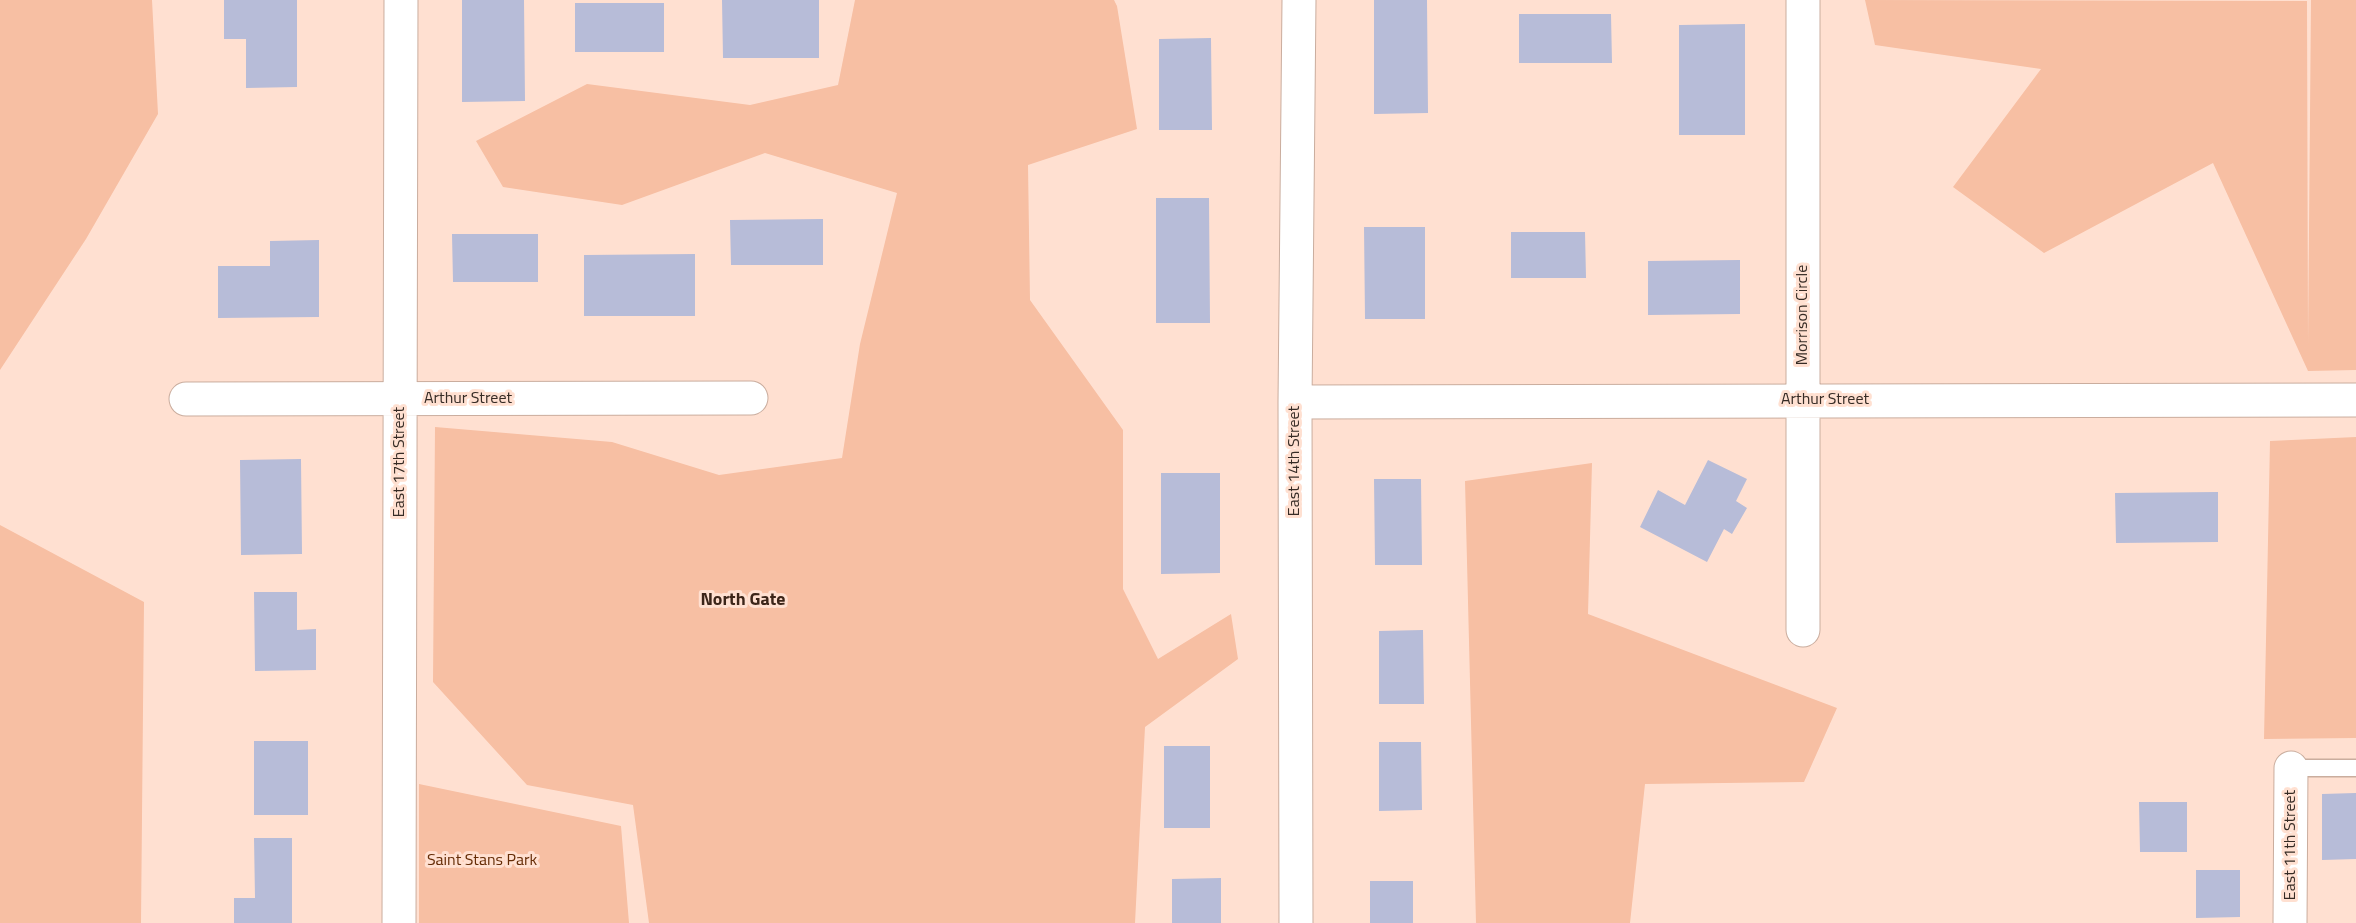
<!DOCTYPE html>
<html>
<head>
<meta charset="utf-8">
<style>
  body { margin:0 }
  canvas { display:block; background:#ffe0d1 }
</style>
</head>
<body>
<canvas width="2356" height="923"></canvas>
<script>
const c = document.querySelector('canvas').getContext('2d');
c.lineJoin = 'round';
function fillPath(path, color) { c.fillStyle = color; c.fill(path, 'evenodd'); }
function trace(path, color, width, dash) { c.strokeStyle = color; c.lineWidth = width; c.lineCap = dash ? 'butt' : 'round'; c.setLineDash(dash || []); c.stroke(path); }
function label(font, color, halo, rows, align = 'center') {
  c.font = font + ' "Titillium Web",sans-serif'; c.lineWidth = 6; c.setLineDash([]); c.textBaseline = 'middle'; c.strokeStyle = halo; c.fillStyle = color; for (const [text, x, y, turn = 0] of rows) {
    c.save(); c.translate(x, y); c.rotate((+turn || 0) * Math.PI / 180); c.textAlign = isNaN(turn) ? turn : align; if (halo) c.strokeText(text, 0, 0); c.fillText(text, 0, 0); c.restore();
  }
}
fillPath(new Path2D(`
  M0 0H152L158 114 86 239 0 370Z
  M855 0H1114L1117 6 1137 129 1028 165 1030 300 1123 430V589L1158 659 1231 614 1238 659 1145 727 1135 923H649L633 805 527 785 433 682 435 427 612 442 719 475 842 458 860 344 897 193 765 153 622 205 503 187 476 141 587 84 750 105 838 85Z
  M1865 0 2307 1 2308 344 2311 0H2356V370L2308 371 2213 163 2044 253 1953 187 2041 69 1875 45Z
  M2356 437V738L2264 739 2270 441Z
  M1592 463 1588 614 1837 708 1804 782 1645 784 1630 923H1476L1465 481Z
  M0 525 144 602 141 923H0Z
  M419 784 621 826 629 923H419Z`), '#f7bfa3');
fillPath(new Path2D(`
  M224 0H297V87L246 88V39H224Z
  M462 0H524L525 101 462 102Z
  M722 0H819V58H723Z
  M1374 0H1427L1428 113 1374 114Z
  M575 3H664V52H575Z
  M1519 14H1611L1612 63H1519Z
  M1745 24V135H1679V25Z
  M1211 38 1212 130H1159V39Z
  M1156 198H1209L1210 323H1156Z
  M823 219V265H731L730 220Z
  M1364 227H1425V319H1365Z
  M1511 232H1585L1586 278H1511Z
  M452 234H538V282H453Z
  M319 240V317L218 318V266H270V241Z
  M695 254V316H584V255Z
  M1740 260V314L1648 315V261Z
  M301 459 302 554 241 555 240 460Z
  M1708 460 1747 479 1736 501 1747 508 1732 534 1724 529 1707 562 1640 527 1658 490 1685 505Z
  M1161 473H1220V573L1161 574Z
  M1374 479H1421L1422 565H1375Z
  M2218 492V542L2116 543 2115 493Z
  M254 592H297V630L316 629V670L255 671Z
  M1423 630 1424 704H1379V631Z
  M254 741H308V815H254Z
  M1379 742H1421L1422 810 1379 811Z
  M1164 746H1210V828H1164Z
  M2356 793V859L2322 860V794Z
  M2139 802H2187V852H2140Z
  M254 838H292V923H234V898H255Z
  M2196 870H2240V917L2196 918Z
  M1221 878V923H1172V879Z
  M1370 881H1413V923H1370Z`), '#b7bcd8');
const service = new Path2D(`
  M2291 768H2356`);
const minor = new Path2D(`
  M186 399 751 398
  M1295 402 2356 400
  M1803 630V0
  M399 923 401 0
  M1296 923 1295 402 1299 0
  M2290 923 2291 768`);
trace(service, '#caad9e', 19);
trace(minor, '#caad9e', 35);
trace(service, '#fff', 16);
trace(minor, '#fff', 33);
label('16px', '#362b25', '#ffe0d1', [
  ["Morrison Circle",1803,315,-90],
  ["Arthur Street",468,399],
  ["Arthur Street",1825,400],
  ["East 14th Street",1295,461,-90],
  ["East 17th Street",400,462,-90],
  ["East 11th Street",2291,845,-90]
]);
label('16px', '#652c06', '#ffe0d1', [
  ["Saint Stans Park",482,861]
]);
label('bold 18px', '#3c2519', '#ffe0d1', [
  ["North Gate",743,601]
]);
</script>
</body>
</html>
